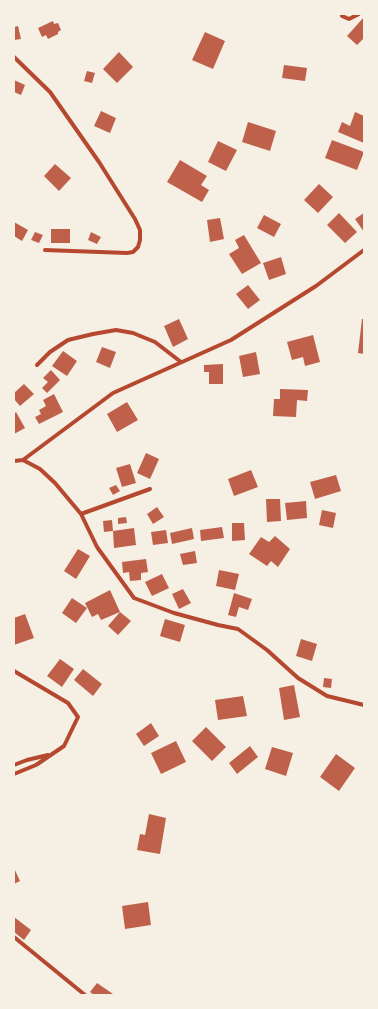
<!DOCTYPE html>
<html>
<head>
<meta charset="utf-8">
<style>
  body { margin:0 }
  #map { position:relative; width:378px; height:1009px; overflow:hidden; background:#f6efe4; font-family:"Fira Sans Condensed",sans-serif }
  canvas { display:block }
  .frame { position:absolute; inset:0; border:15px solid #f6efe4; pointer-events:none }
</style>
</head>
<body>
<div id="map">
<canvas width="378" height="1009"></canvas>
<div class="frame"></div>
</div>
<script>
const c = document.querySelector('canvas').getContext('2d');
c.lineJoin = 'round';
function fillPath(path, color) { c.fillStyle = color; c.fill(path, 'evenodd'); }
function trace(path, color, width, dash) { c.strokeStyle = color; c.lineWidth = width; c.lineCap = dash ? 'butt' : 'round'; c.setLineDash(dash || []); c.stroke(path); }
fillPath(new Path2D(`
  M364 17V38L357 45 347 36Z
  M53 21 54 24 58 23 61 30 58 32V34L48 39 46 35 42 37 38 28Z
  M18 26 21 39 14 40V27Z
  M205 32 225 41 213 69 192 60Z
  M119 52 133 67 117 83 103 69Z
  M284 65 307 68 305 81 282 78Z
  M87 71 95 73 92 83 84 81Z
  M14 80 25 85 21 95 14 92Z
  M101 111 116 118 110 133 94 126Z
  M355 112 364 116V143L338 132 342 122 350 126Z
  M248 122 276 131 270 151 242 142Z
  M332 140 364 152 357 170 325 158Z
  M218 141 237 150 226 171 208 162Z
  M180 160 207 176 201 185 209 190 202 202 167 182Z
  M55 164 71 178 59 191 44 176Z
  M319 184 333 197 318 213 304 200Z
  M339 213 357 232 345 243 327 225Z
  M364 213V232L355 219Z
  M264 215 281 224 274 237 257 228Z
  M220 218 224 239 210 242 207 220Z
  M14 222 28 230 22 241 14 236Z
  M51 229H70V243H51Z
  M35 232 43 235 39 243 31 240Z
  M91 232 101 237 97 244 88 240Z
  M244 235 261 263 242 274 229 254 239 248 235 240Z
  M281 257 286 274 269 280 263 263Z
  M248 285 260 300 248 309 236 294Z
  M179 319 188 339 173 347 164 326Z
  M362 319H364V354L358 353Z
  M313 335 320 362 305 366 303 357 292 360 287 342Z
  M102 347 116 352 110 368 96 362Z
  M63 351 77 361 67 376 52 366Z
  M256 352 260 374 243 377 239 356Z
  M223 364V384H209V372H204V365Z
  M51 370 60 380 47 393 42 388 48 382 43 378Z
  M24 384 34 394 20 406 14 399V393Z
  M280 389 308 390 307 401 297 400 296 417 273 416 274 399H280Z
  M54 394 63 412 39 424 35 417 41 414 39 410 46 406 43 400Z
  M127 402 138 420 117 432 107 414Z
  M16 412 25 428 14 434V414Z
  M146 453 159 459 150 479 137 473Z
  M130 464 136 483 122 487 116 468Z
  M251 470 258 487 234 496 228 479Z
  M336 475 341 491 315 499 310 482Z
  M116 485 120 491 113 495 109 488Z
  M266 499H280L281 521 267 522Z
  M306 501 307 518 287 520 285 503Z
  M157 507 164 517 153 524 147 514Z
  M322 510 336 513 333 528 319 525Z
  M126 517 127 523 118 524V518Z
  M112 520 113 531 104 532 103 521Z
  M232 523H244L245 540 232 541Z
  M222 527 224 538 201 541 200 530Z
  M134 528 136 545 114 548 113 531Z
  M192 528 194 539 172 544 170 533Z
  M166 530 168 543 153 545 151 532Z
  M275 536 290 549 278 567 271 561 267 566 249 554 261 537 269 542Z
  M78 549 90 556 76 579 64 571Z
  M195 551 197 563 183 565 180 554Z
  M146 559 148 572 141 573V580L130 581 129 572 123 573 122 562Z
  M219 570 239 574 235 590 216 586Z
  M162 574 169 588 152 596 145 582Z
  M183 589 191 603 179 609 172 594Z
  M110 590 120 612 101 620 98 614 92 617 85 603Z
  M234 593 252 599 248 610 239 607 236 617 228 615Z
  M72 598 87 608 76 623 62 613Z
  M120 612 131 621 118 635 108 626Z
  M25 614 34 638 14 645V618Z
  M165 619 185 625 180 642 160 636Z
  M301 639 317 644 312 661 296 656Z
  M60 659 74 669 62 687 47 676Z
  M83 669 102 684 93 696 74 680Z
  M324 678 332 679 331 688 323 687Z
  M294 685 300 717 284 720 279 688Z
  M243 696 247 716 218 720 215 700Z
  M151 723 159 736 144 746 136 734Z
  M206 727 226 747 212 761 192 741Z
  M176 741 186 762 161 774 151 753Z
  M250 746 258 757 237 774 229 763Z
  M272 747 293 753 286 776 265 769Z
  M336 754 355 768 339 791 320 777Z
  M149 814 166 818 160 854 137 850 140 834 145 835Z
  M14 868 20 881 14 884Z
  M148 902 151 925 125 929 122 906Z
  M14 917 31 930 24 940 14 932Z
  M97 983 113 994 112 995H94L90 992Z`), '#bf614a');
trace(new Path2D(`
  M342 14V16L349 19 359 14
  M14 57 50 92 99 162 135 219 140 230V240L138 247 133 252 127 253 45 250
  M37 365 50 352 68 340 93 334 116 330 133 333 155 342 181 362
  M23 460 113 393 231 340 316 286 364 250
  M14 461 23 460 40 469 55 483 81 514 97 547 134 598 174 613 218 625 238 629 267 650 298 678 327 696 364 705
  M81 514 150 489
  M14 671 68 703 78 717 64 746 36 765 14 774
  M14 765 27 760 48 755
  M14 937 85 995`), '#b5482f', 4);
</script>
</body>
</html>
